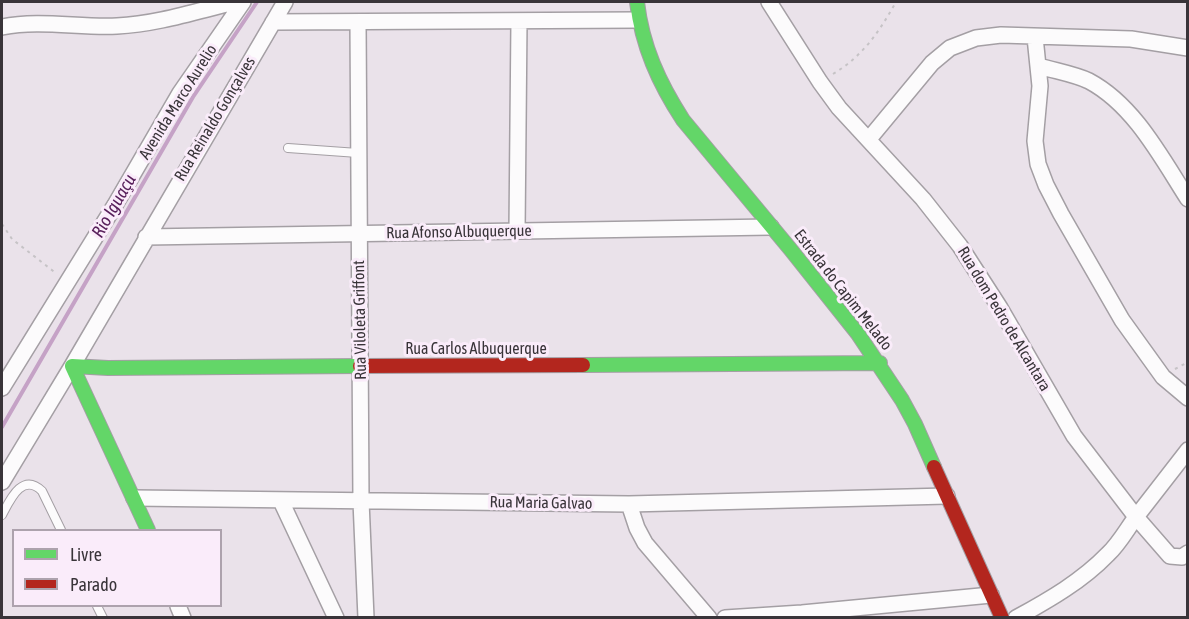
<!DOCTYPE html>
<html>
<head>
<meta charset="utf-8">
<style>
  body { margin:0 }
  #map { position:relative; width:1189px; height:619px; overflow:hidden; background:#eae2ea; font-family:"Asap Condensed",sans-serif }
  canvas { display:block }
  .frame { position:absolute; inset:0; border:3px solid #393439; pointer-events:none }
  .legend { position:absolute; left:12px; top:529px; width:210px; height:78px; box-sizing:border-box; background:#faecfa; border:2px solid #ada2ad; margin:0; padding:8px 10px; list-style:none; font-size:18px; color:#393439 }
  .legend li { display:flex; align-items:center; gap:12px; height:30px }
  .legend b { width:30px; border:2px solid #ada2ad }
</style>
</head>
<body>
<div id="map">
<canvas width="1189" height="619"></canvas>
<div class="frame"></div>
<ul class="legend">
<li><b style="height:8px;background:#63d668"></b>Livre</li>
<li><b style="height:8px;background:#b3261e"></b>Parado</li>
</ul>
</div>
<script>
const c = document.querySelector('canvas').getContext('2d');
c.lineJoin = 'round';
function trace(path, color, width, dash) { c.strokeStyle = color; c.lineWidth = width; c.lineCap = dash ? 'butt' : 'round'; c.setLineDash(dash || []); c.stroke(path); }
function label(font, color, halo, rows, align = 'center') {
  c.font = font + ' "Asap Condensed",sans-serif'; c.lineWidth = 6; c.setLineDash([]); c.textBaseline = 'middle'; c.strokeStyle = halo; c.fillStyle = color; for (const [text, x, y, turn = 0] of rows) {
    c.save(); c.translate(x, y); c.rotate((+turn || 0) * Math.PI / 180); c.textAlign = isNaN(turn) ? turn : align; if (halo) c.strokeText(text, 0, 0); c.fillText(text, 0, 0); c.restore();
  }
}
trace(new Path2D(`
  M2 427 193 97 257 2`), '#c5a2c6', 4);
const lane = new Path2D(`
  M288 148 358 153
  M2 515C10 500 22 472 42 491L61 530
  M97 606 103 618`);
const street = new Path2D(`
  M769 2 820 82 839 108 923 199 960 246 1000 308 1074 436 1136 517C1127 529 1119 544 1108 554 1082 581 1049 600 1016 618
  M273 22 638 20
  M358 22 361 501 366 618
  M2 27C40 19 79 28 117 26 157 24 197 11 235 2
  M1035 37 1040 86 1035 141 1038 164 1046 185 1061 214 1122 320 1163 377 1188 398
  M1039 66C1055 71 1074 74 1089 81 1134 105 1161 157 1188 199
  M869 139 932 63 950 48 976 38 1001 35 1131 39 1188 48
  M517 231 519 21
  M146 237 771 227
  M2 388 115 205 180 93 243 2
  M1188 450 1136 517 1170 556 1182 557 1188 553
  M2 482 72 366 285 2
  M134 498 629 504 947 496
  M281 501 336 618
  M629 504 637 528 645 543 709 618
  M178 606 183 618
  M725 618 802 613 991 595`);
const fast = new Path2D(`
  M637 2C642 46 659 83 683 120L791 250 858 334 902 400 915 424 934 467
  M583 365 880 363
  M148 530 72 366 108 368 360 366`);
const jam = new Path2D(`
  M360 366 583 365
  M934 467 1002 618`);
trace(lane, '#a49fa4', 10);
trace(street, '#a49fa4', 18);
trace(fast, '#a49fa4', 16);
trace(jam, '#a49fa4', 16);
trace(new Path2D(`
  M833 74C863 56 879 32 896 2
  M2 224 12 239 57 274
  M1175 369 1188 362`), '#c6c3c6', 2, [3, 4.5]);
trace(lane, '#fcfbfc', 8);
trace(street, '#fcfbfc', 15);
trace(fast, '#63d668', 14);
trace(jam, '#b3261e', 14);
label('16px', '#393439', '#faecfa', [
  ["Avenida Marco Aurelio",178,102,-58],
  ["Rua Reinaldo Gonçalves",215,119,-59],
  ["Rua Afonso Albuquerque",459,232,-1],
  ["Estrada do Capim Melado",843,290,52],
  ["Rua dom Pedro de Alcantara",1004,319,59],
  ["Rua Viloleta Griffont",360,320,-91],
  ["Rua Carlos Albuquerque",476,349],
  ["Rua Maria Galvao",541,503,1]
]);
label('italic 18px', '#59215c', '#faecfa', [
  ["Rio Iguaçu",114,206,-60]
]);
</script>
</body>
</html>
